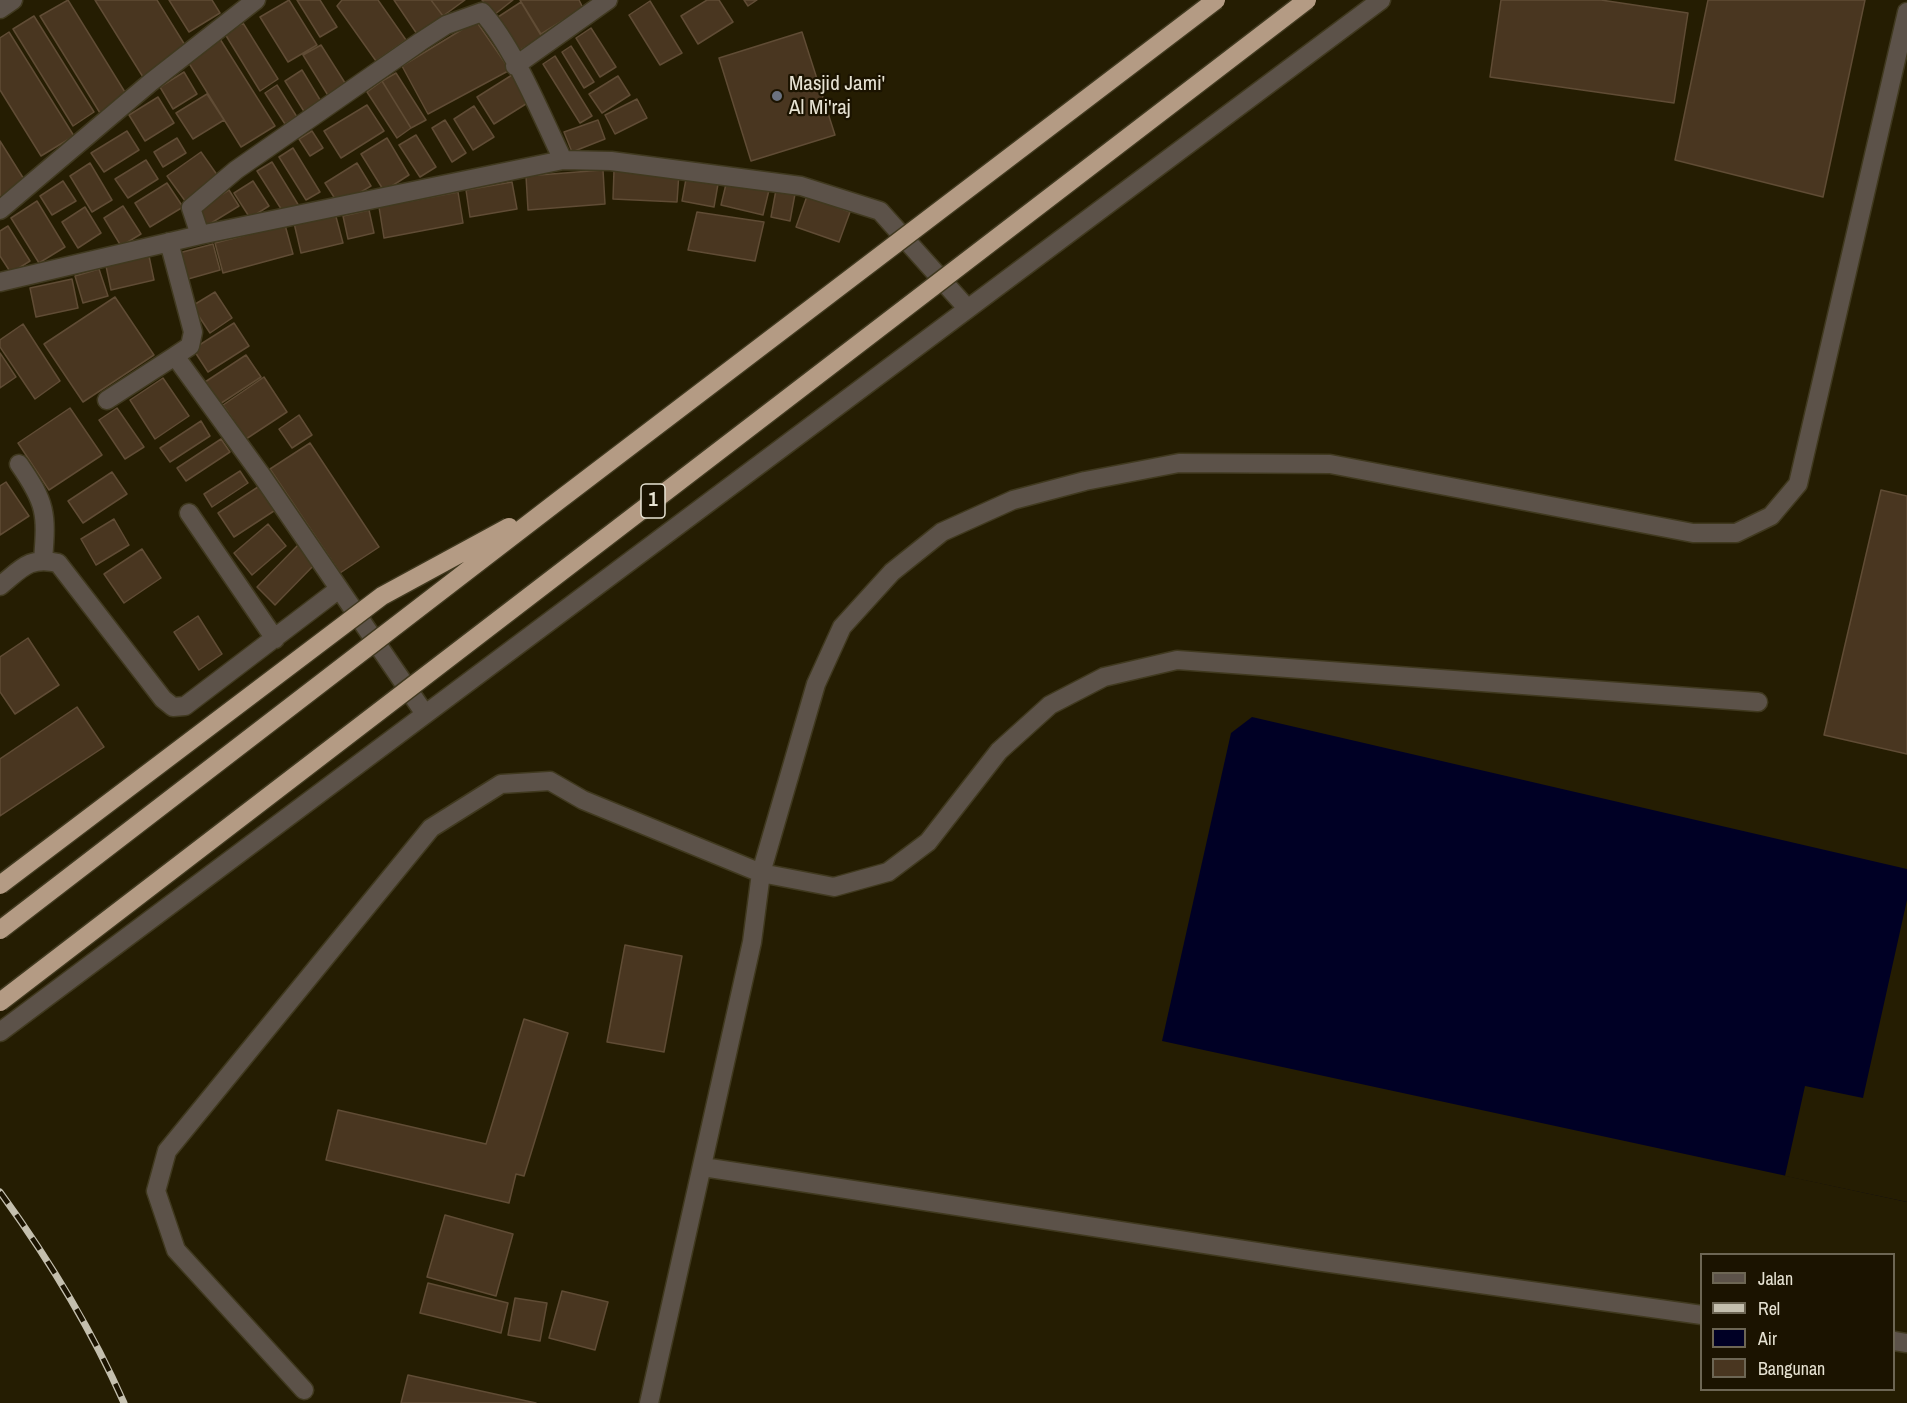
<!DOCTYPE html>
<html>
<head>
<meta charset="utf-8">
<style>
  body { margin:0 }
  #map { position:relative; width:1907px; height:1403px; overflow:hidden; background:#251d02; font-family:"Archivo Narrow",sans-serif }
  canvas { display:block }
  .legend { position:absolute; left:1700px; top:1253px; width:195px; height:138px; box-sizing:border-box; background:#1b1300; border:2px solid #6d6654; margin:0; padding:8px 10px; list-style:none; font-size:18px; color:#e7e3d3 }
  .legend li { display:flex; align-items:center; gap:12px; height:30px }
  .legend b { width:30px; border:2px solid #6d6654 }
</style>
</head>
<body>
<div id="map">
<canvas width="1907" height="1403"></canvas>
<ul class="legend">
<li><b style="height:8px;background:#5c5249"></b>Jalan</li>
<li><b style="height:8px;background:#c4bfae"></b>Rel</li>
<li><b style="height:16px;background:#000025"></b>Air</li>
<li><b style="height:16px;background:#493620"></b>Bangunan</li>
</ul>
</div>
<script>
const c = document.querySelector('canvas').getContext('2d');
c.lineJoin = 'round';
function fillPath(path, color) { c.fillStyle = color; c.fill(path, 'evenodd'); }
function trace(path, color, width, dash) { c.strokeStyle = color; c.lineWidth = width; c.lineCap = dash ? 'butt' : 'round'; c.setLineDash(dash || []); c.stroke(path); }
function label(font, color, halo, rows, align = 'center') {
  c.font = font + ' "Archivo Narrow",sans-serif'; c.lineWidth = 4.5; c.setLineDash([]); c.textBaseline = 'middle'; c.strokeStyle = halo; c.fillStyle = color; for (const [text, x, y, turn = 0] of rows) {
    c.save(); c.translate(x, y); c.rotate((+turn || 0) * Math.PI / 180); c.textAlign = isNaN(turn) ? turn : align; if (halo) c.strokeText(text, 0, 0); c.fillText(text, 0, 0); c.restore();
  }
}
fillPath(new Path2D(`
  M1252 717 1907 869V1202L1162 1041 1231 733Z`), '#000025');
fillPath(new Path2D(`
  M1907 900V1202L1785 1176 1805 1086 1863 1098Z`), '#251d02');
const building = new Path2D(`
  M68 0 128 97 100 113 40 16Z
  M95 0H157L188 50 143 77Z
  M169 0H212L220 13 189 32Z
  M289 0 317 45 288 62 260 17Z
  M297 0H320L337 27 320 37Z
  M342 0H378L406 40 376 61 337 6Z
  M394 0H431L443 16 417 34Z
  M431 0H465L443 16Z
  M482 0H513L494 15Z
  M520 0H579L583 8 541 34Z
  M707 0H719L733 22 698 44 681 16Z
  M744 0H757L748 6Z
  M1501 0H1601L1688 13 1674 103 1490 77Z
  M1708 0H1865L1823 197 1675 160Z
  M650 1 682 53 660 65 629 15Z
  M521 2 542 37 519 51 498 17Z
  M34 16 94 112 73 126 13 29Z
  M476 21 510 70 428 114 402 66Z
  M243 23 278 79 260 91 225 34Z
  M591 28 616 67 600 77 576 38Z
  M9 32 74 136 41 156 0 90V38Z
  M802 32 835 135 751 161 719 58Z
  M220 39 275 126 241 147 187 60Z
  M321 45 347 86 329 97 303 55Z
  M571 46 594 82 584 88 562 52Z
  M555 56 592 116 580 123 543 64Z
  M302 70 322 103 305 113 285 81Z
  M184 72 197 94 173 109 160 87Z
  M396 73 426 120 411 128 382 81Z
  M512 75 529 102 494 124 477 97Z
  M618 76 630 95 602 113 589 94Z
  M382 81 411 128 397 138 367 92Z
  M277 85 297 117 285 124 265 93Z
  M207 94 224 120 193 139 176 113Z
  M158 97 174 123 145 141 129 115Z
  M637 99 647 118 615 134 605 115Z
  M367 105 384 131 341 158 324 131Z
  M474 106 494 137 473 150 454 119Z
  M445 120 466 153 452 162 432 128Z
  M598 120 605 139 572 152 564 132Z
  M127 131 139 150 104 172 91 153Z
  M312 131 323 148 310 156 299 139Z
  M416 135 436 167 420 177 399 145Z
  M177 138 186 153 163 167 154 152Z
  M387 138 409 175 384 191 361 154Z
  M0 141 27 184 0 201Z
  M293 148 320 192 306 200 279 157Z
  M201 152 220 179 188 205 167 176Z
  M146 160 158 179 128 198 115 179Z
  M272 162 299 206 285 215 257 171Z
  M90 163 112 200 92 212 70 176Z
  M357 163 371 186 339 205 325 183Z
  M603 170 605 204 528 210 526 176Z
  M614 170 679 173 677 202 613 199Z
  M686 179 718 184 714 207 682 201Z
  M727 180 769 190 763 215 721 205Z
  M63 181 76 201 52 215 40 196Z
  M253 181 269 206 250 218 234 193Z
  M512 182 517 209 470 217 466 190Z
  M167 183 183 207 150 227 135 203Z
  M229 190 239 206 203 228 193 212Z
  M776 190 795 194 790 221 771 217Z
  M458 192 463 223 384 238 379 207Z
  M807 196 850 212 839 242 796 227Z
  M37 201 65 247 39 263 11 218Z
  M123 206 141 234 121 246 104 218Z
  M85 207 101 233 78 248 62 222Z
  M369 210 374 233 348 239 343 216Z
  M697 212 764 222 755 261 688 250Z
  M335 213 343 243 301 253 294 223Z
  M285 225 293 254 223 273 215 243Z
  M8 226 30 261 11 273 0 256V231Z
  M213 244 220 270 181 281 175 254Z
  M149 256 154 280 111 290 106 266Z
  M99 269 108 296 83 303 75 276Z
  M72 279 78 308 36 317 30 288Z
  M215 292 232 318 210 333 192 306Z
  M115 297 154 355 83 402 44 344Z
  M234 323 249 346 208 372 193 349Z
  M23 324 60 381 35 399 0 347V340Z
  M0 353 16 377 0 388Z
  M246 355 261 377 220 404 205 382Z
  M264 377 287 412 246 439 223 405Z
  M163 378 189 416 155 439 130 400Z
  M70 408 102 455 49 490 18 443Z
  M117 408 144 447 125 459 99 420Z
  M299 415 312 435 292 448 279 429Z
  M201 421 210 436 170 462 160 448Z
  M221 439 230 452 186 481 177 468Z
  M310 443 379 547 340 573 270 469Z
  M240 471 248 483 212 507 204 494Z
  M112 472 127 494 83 523 68 501Z
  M6 482 29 516 0 535V486Z
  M261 485 277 509 234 537 218 513Z
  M1881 490 1907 496V754L1824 735Z
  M114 519 129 545 96 565 81 539Z
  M268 524 286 546 252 575 234 553Z
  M299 544 317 562 275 605 257 587Z
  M142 549 161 578 124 603 104 574Z
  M198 616 222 654 199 670 174 632Z
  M28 638 59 685 15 714 0 692V657Z
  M77 707 104 747 0 816V759Z
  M625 945 682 956 664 1052 607 1042Z
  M524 1019 568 1033 524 1176 516 1174 509 1203 326 1160 338 1110 486 1144Z
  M445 1215 513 1234 496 1296 427 1277Z
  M428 1283 508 1303 501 1333 420 1313Z
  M562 1291 608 1302 595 1350 549 1338Z
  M515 1298 547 1303 540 1341 508 1335Z
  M408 1375 536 1403H401Z`);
fillPath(building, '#493620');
trace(building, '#604c35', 1.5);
const minor = new Path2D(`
  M0 9 13 0
  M515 66 608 0
  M0 210 151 82 256 0
  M200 235 191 208 236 170 420 42 446 25 482 12C515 49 541 115 563 160
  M169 242 193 332 190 346 175 356
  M0 282 200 235 563 160 611 161 801 186 880 211 967 308
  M107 400 175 356 262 476 425 714
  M19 464C46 503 47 513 43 560
  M189 513 275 639
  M0 586C21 569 29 556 58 563L163 699 173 707 185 706 339 589
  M0 1032 1381 0
  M703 1167 1309 1260 1702 1315
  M1894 1341 1907 1343
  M304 1390 176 1250 156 1191 167 1151 431 828 501 784 550 781 583 800 761 873 834 887 888 872 928 842 999 751 1050 705 1104 677 1177 660 1758 702
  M649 1403 752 942 761 873 816 684 842 627 892 572 942 532 1013 500 1085 481 1179 463 1330 464 1693 533H1736L1771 516 1798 484 1907 12`);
trace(minor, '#40391f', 21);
trace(minor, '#5c5249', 18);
const rail = new Path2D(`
  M0 1192C48 1258 91 1328 124 1403`);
trace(rail, '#c4bfae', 7);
trace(rail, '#1b1300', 4.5, [14]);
const highwayBridge = new Path2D(`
  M0 885 382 596 509 527
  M0 930 558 501 1216 0
  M0 1002 1307 0`);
trace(highwayBridge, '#40391f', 21, []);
trace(highwayBridge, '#b49b84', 18);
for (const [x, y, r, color] of [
  [777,96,6,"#6b7280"]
]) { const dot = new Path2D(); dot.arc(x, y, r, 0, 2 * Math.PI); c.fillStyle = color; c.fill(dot); trace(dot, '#1b1300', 2); }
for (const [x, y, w] of [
  [653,501,24]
]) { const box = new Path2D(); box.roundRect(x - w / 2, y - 17, w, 34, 4.5); c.fillStyle = '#1b1300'; c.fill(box); trace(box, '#e7e3d3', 1.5); }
label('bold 20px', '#e7e3d3', null, [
  ["1",653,501]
]);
label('21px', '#e7e3d3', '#1b1300', [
  ["Masjid Jami'",789,84],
  ["Al Mi'raj",789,108]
], 'left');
</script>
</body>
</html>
